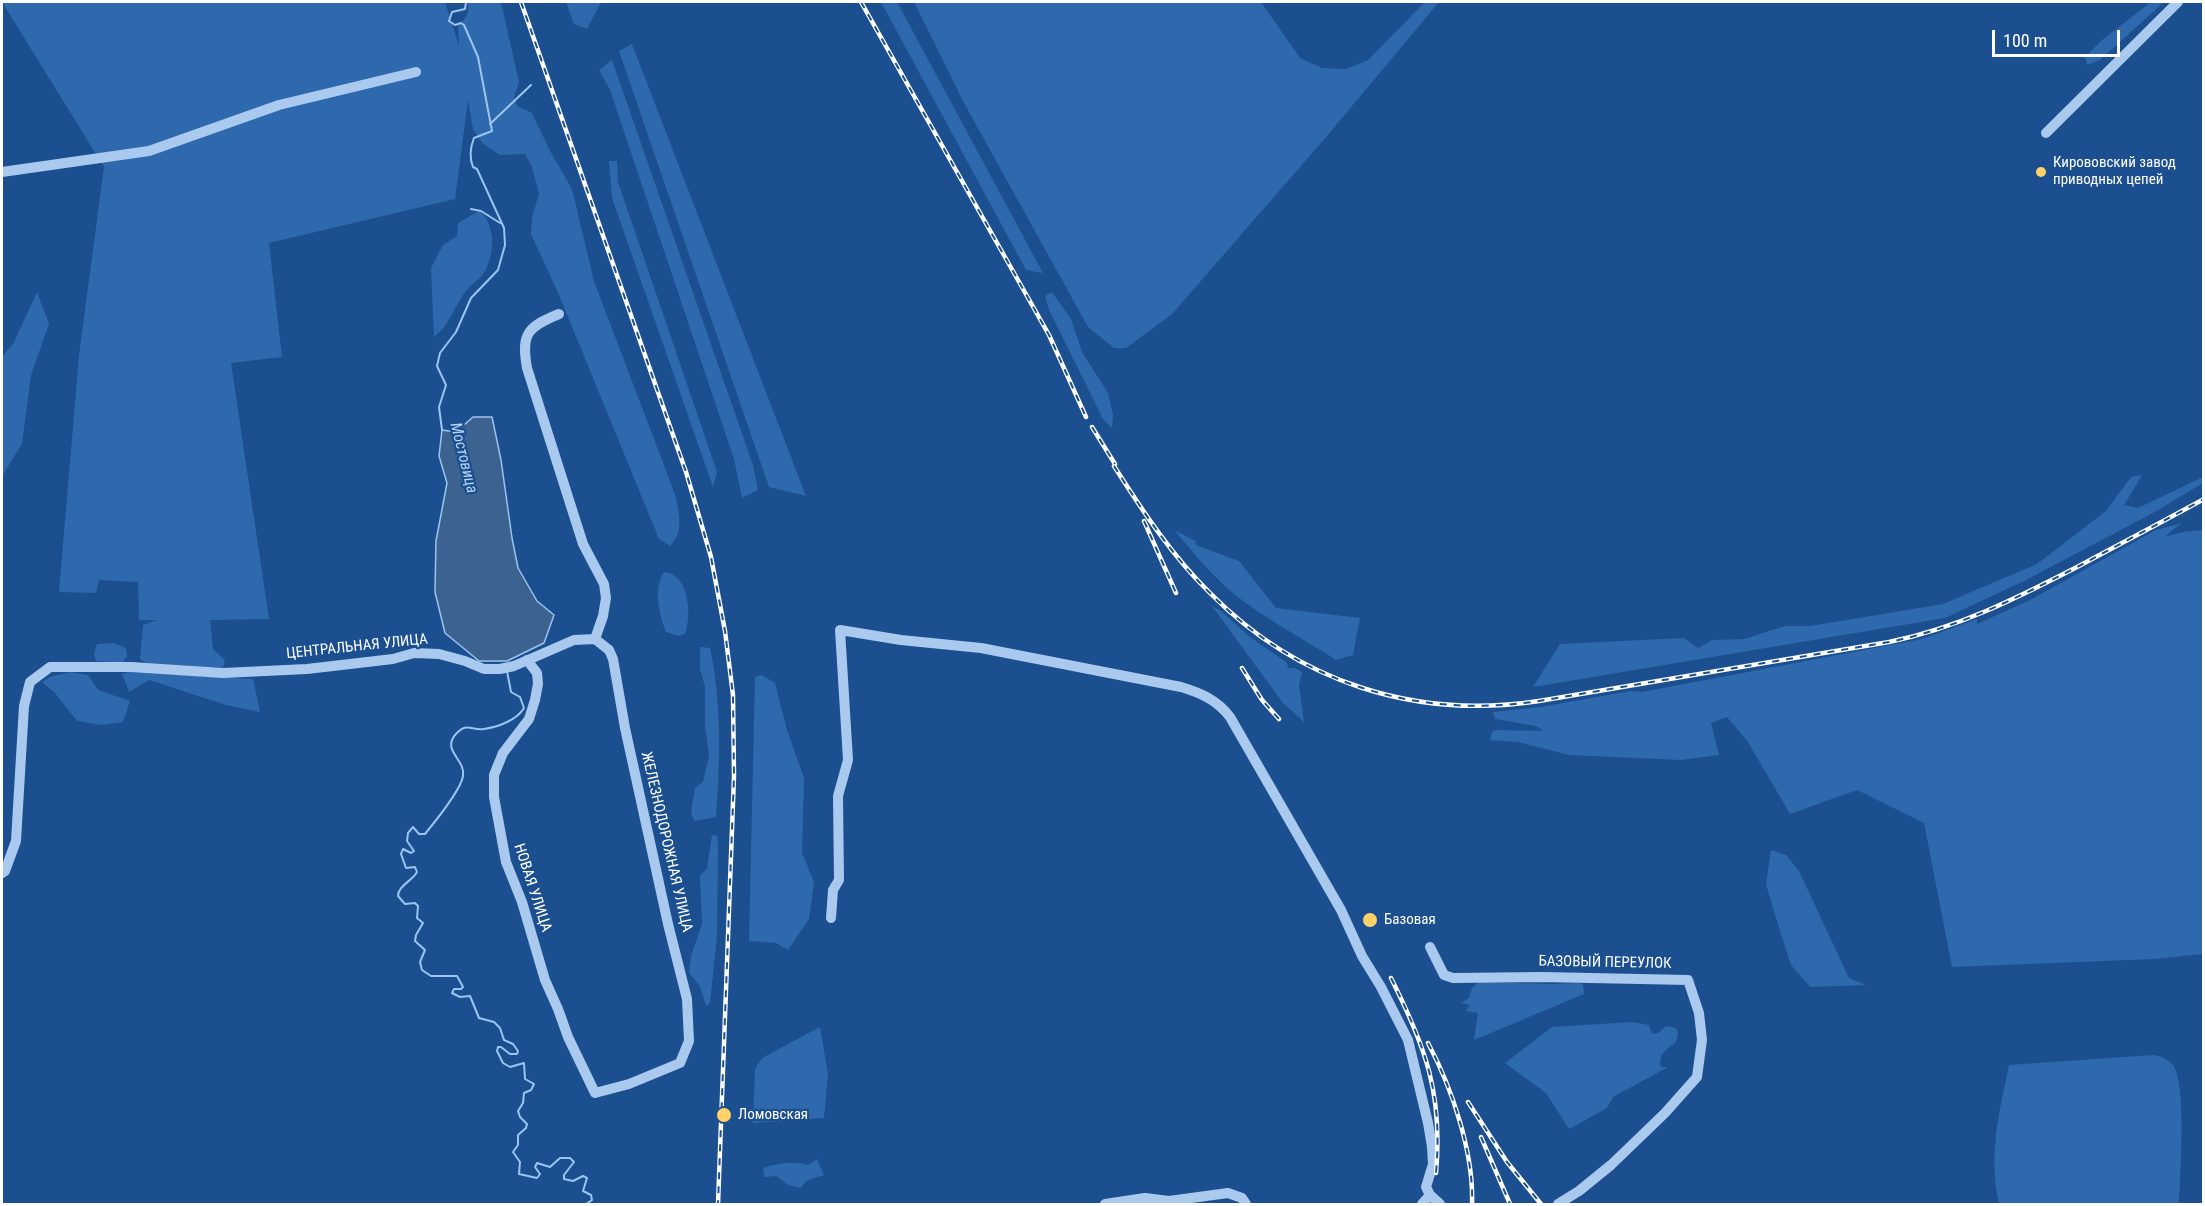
<!DOCTYPE html>
<html>
<head>
<meta charset="utf-8">
<style>
  body { margin:0 }
  #map { position:relative; width:2205px; height:1206px; overflow:hidden; background:#1b4f8f; font-family:"Roboto Condensed",sans-serif }
  canvas { display:block }
  .frame { position:absolute; inset:0; border:3px solid #fff; pointer-events:none }
  .scale { position:absolute; left:1992px; top:30px; width:128px; height:27px; box-sizing:border-box; border:3px solid #fff; border-top:0; padding-left:8px; font-size:18px; line-height:21px; white-space:nowrap; color:#fff; -webkit-text-stroke:4px #1b4f8f; paint-order:stroke }
</style>
</head>
<body>
<div id="map">
<canvas width="2205" height="1206"></canvas>
<div class="frame"></div>
<div class="scale">100 m</div>
</div>
<script>
const c = document.querySelector('canvas').getContext('2d');
c.lineJoin = 'round';
function fillPath(path, color) { c.fillStyle = color; c.fill(path, 'evenodd'); }
function trace(path, color, width, dash) { c.strokeStyle = color; c.lineWidth = width; c.lineCap = dash ? 'butt' : 'round'; c.setLineDash(dash || []); c.stroke(path); }
function label(font, color, halo, rows, align = 'center') {
  c.font = font + ' "Roboto Condensed",sans-serif'; c.lineWidth = 4.5; c.setLineDash([]); c.textBaseline = 'middle'; c.strokeStyle = halo; c.fillStyle = color; for (const [text, x, y, turn = 0] of rows) {
    c.save(); c.translate(x, y); c.rotate((+turn || 0) * Math.PI / 180); c.textAlign = isNaN(turn) ? turn : align; if (halo) c.strokeText(text, 0, 0); c.fillText(text, 0, 0); c.restore();
  }
}
fillPath(new Path2D(`
  M2 2H445L459 46 458 27C465 19 471 12 467 2H501L519 82 514 97 517 106 532 113 549 149 572 189 594 281 676 497C679 515 684 532 670 546L659 539 559 295 531 234 532 217 539 194 532 167 525 154 500 155 483 144 473 129 468 100 455 199 269 243 282 357 231 363 269 619 210 620 213 649 225 660 223 668 146 663 140 659 143 625 157 620H139L138 582 99 580 96 593 59 592 79 355 104 167Z
  M566 2H601L587 29 574 24Z
  M881 2H897L1043 273 1026 270Z
  M914 2H1261L1300 58 1322 68 1346 69 1368 60 1425 2H1439L1321 143 1172 314 1126 348H1114L1088 327 964 103Z
  M2151 2H2164L2100 60 2087 65 2085 57 2102 40Z
  M632 44 806 496 769 487 619 51Z
  M612 60 753 465 758 490 742 498 734 459 610 90 599 70Z
  M609 161H617L618 182 717 472 713 487 612 198Z
  M479 211C496 224 495 252 485 271 481 279 471 284 466 291 453 308 452 322 434 337L431 268 443 245 457 236 458 223Z
  M37 292 49 324 31 375 22 444 2 476V357L13 344Z
  M1052 292 1071 319 1082 352 1108 393 1113 415 1112 428 1103 419 1049 310 1045 296Z
  M2142 475 2124 505 2138 508 2203 477V483L2153 513 2026 580 1945 618 1533 687 1560 644 1684 638 1698 648 1712 640 1744 639 1785 626H1810L1943 604 2037 564 2106 511 2131 477Z
  M2182 523 2164 537 2183 532 2203 530V954L2154 959 1952 967 1924 823 1857 790 1790 814 1748 742 1727 717 1711 723 1719 755 1681 760 1569 755 1518 742 1490 740 1492 732 1496 730 1544 731 1536 726 1495 719 1493 712 1540 707 1631 691 1642 692 1922 639 1977 619V624L2030 600 2156 530Z
  M1174 530 1198 542 1194 543 1198 546 1239 561 1276 608 1360 618 1353 655 1336 660C1302 638 1265 619 1234 594 1211 575 1193 552 1174 530Z
  M664 572C689 573 692 615 685 634L678 636 666 632C659 615 653 588 664 572Z
  M1212 606 1221 611 1250 637 1286 662 1288 664 1287 668H1295L1302 672 1299 685 1304 722 1283 703Z
  M114 643 126 648 127 656 122 663 96 661 94 654 97 644Z
  M700 647 710 648C722 704 720 760 716 817L694 821 691 812 695 788 703 782 709 756 705 725V687L700 669Z
  M131 671 253 679 260 712 226 705 149 680 129 692 122 674Z
  M70 672 88 675 98 690 130 701 123 722 101 725 77 721 55 693 42 682 50 677Z
  M762 675 775 683 787 730 804 778 802 853 814 882 809 919 788 950 776 943 749 941 755 677Z
  M712 835 717 836 718 845 717 936 710 1003 706 1006 700 986 689 973 691 956 702 924 700 875 707 869Z
  M1771 850 1786 855 1799 871 1849 978 1866 985 1810 987 1791 965 1775 915 1766 884Z
  M1479 982 1551 984 1580 983 1583 985 1584 994 1474 1040 1478 1013 1466 1011 1470 1005 1461 1003 1469 998 1472 988Z
  M1632 1022 1649 1025 1652 1034 1658 1033 1666 1026 1676 1028 1678 1034 1676 1042C1667 1050 1658 1053 1661 1067H1668L1613 1097 1607 1108 1569 1129 1546 1093 1505 1063 1552 1027Z
  M820 1027 828 1074 824 1118 753 1123 755 1069 762 1058Z
  M2153 1055C2160 1056 2168 1059 2173 1065 2187 1084 2180 1178 2179 1204H1999C1988 1156 1999 1113 2009 1065Z
  M817 1159 824 1175 806 1181 801 1188 788 1185 776 1176 764 1177 763 1168C778 1163 793 1161 808 1165Z`), '#2e69ad');
const water = new Path2D(`
  M473 417H492L501 460 512 538 518 568 537 601 554 615 544 643 507 661H479L445 633 435 592 436 541 447 483 439 456 442 430 456 432Z`);
fillPath(water, '#3c6290');
trace(water, '#9cc4f0', 1.5);
trace(new Path2D(`
  M490 124 531 85
  M471 209 481 211 500 223
  M442 430 439 407 446 385 437 366 440 353 456 332 471 298 498 270 505 245 504 228 477 169 473 167C469 157 470 148 474 138L492 131 478 57 464 25 461 23 455 25 449 21 452 12 465 9 466 2
  M507 671 511 692 520 697 524 708C517 720 498 727 484 729 471 731 467 721 455 735 442 751 466 760 463 776 461 789 434 823 425 834H419L413 827 408 833 407 841 414 851 411 853 403 849 401 854 406 868 415 867 417 872C412 881 398 886 398 896L405 904 415 903 418 906 417 918 423 923 416 935 415 941 425 950 420 962 422 970 431 976H457L463 987 461 989H454L452 993 460 997 470 996 479 1018 494 1022 500 1028 504 1040 513 1044 518 1051 517 1054H510L501 1047H498L497 1051 503 1063 510 1067 524 1063 525 1079 534 1084 531 1090 524 1093 523 1103 518 1111 520 1117 527 1124 526 1128 518 1135V1145L513 1152 520 1162 519 1174 537 1178 540 1174 535 1167 537 1163 550 1167 560 1158H570L574 1162 564 1175V1179L573 1181 583 1176 587 1178 583 1191 591 1195 592 1200 586 1204`), '#9cc4f0', 2);
trace(new Path2D(`
  M2046 133 2178 2
  M2 172 149 151 279 105 416 72
  M559 314C527 327 521 334 527 368L583 544 604 584 606 598 603 616 595 639
  M2 873 5 871 16 841 24 706 30 682 50 667H131L223 673 307 669 393 659 414 653 439 654 465 661 484 669H500L514 666 574 640 595 639 609 650 613 659 625 728 668 924 687 999 689 1041 680 1063 629 1084 595 1093 568 1037 558 1009 545 980 522 902 506 862 494 797V775L503 753 529 719 535 700 538 684 537 673 527 660
  M831 918 833 890 839 880 838 796 848 760 840 630 901 640 981 648 1181 687C1201 693 1217 700 1230 717L1341 910 1362 956 1381 987 1408 1040 1428 1123 1432 1147 1433 1164 1426 1187 1430 1195 1440 1204
  M1430 947 1444 975 1453 978 1542 977 1688 980 1699 1013 1702 1040 1697 1077 1665 1113 1611 1165 1579 1191 1558 1204
  M1105 1204 1145 1198 1169 1201 1228 1193 1242 1198 1246 1204
  M1422 1204 1430 1195`), '#a9c9ee', 10);
const rail = new Path2D(`
  M521 2 686 472 711 557 725 631 733 695 734 776 718 1204
  M861 2 1049 335 1086 417
  M1092 427 1115 464
  M1114 466C1142 510 1172 556 1210 593 1298 682 1415 720 1539 701L1889 642C1958 628 2017 598 2079 566 2120 544 2162 522 2204 499
  M1144 521 1176 593
  M1242 668 1262 700 1279 719
  M1391 978C1426 1048 1443 1094 1436 1173
  M1428 1043C1452 1088 1474 1153 1472 1204
  M1468 1102 1507 1162 1541 1204
  M1481 1137 1510 1204`);
trace(rail, '#fff', 4.5);
trace(rail, '#1b4f8f', 2, [7]);
for (const [x, y, r, color] of [
  [2041,172,6,"#ffd166"],
  [1370,920,8,"#ffd166"],
  [724,1115,8,"#ffd166"]
]) { const dot = new Path2D(); dot.arc(x, y, r, 0, 2 * Math.PI); c.fillStyle = color; c.fill(dot); trace(dot, '#1b4f8f', 2); }
label('15px', '#fff', '#1b4f8f', [
  ["Кирововский завод",2053,163],
  ["приводных цепей",2053,180],
  ["Базовая",1384,920],
  ["Ломовская",738,1115]
], 'left');
label('15px', '#fff', '#1b4f8f', [
  ["ЦЕНТРАЛЬНАЯ УЛИЦА",357,647,-6],
  ["ЖЕЛЕЗНОДОРОЖНАЯ УЛИЦА",666,842,77],
  ["НОВАЯ УЛИЦА",532,888,72],
  ["БАЗОВЫЙ ПЕРЕУЛОК",1605,963,1]
]);
label('italic 16px', '#b5d3f5', '#1b4f8f', [
  ["Мостовица",463,458,76]
]);
</script>
</body>
</html>
